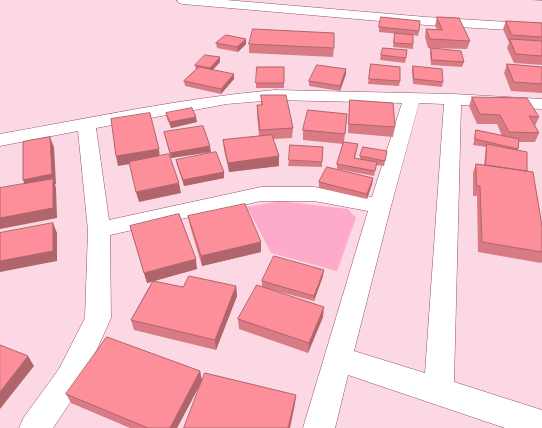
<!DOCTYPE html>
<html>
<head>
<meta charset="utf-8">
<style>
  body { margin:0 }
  canvas { display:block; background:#fbd8e4 }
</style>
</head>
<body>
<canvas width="542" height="428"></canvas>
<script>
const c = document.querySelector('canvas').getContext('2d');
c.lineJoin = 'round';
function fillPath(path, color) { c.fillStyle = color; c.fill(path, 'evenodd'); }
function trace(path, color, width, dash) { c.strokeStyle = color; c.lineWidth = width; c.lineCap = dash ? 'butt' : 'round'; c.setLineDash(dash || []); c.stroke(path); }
fillPath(new Path2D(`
  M279 201 348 209 356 218 337 271 271 253 247 207Z`), '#feabcb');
const street = new Path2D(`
  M177 0H226L426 17 542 24V32L426 25 183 4 179 3Z
  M275 90 453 94 542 99V109L461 105 454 382 542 410V428H505L348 375 335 428H303L368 211 314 201H261L110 235 111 318 79 389 53 428H19L24 417 59 369 85 318 88 230 78 131 0 146V134C91 118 182 98 275 90ZM275 100 402 103 372 197 314 187H261L109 220 96 128 227 104ZM419 103 444 104 425 373 354 351 391 206Z`);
trace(street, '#99506e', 1);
fillPath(street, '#fff');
fillPath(new Path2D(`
  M532 0H542V1Z
  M437 17 470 41 467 49 428 48 425 37 426 29H437L435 26Z
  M506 21 542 23V65L514 63 507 48 509 43 503 29Z
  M379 27 419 31 418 36 413 35V49L393 47 395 33 399 34 379 32Z
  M216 43 246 44 238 52 217 48Z
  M249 44 334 48 333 57 249 53Z
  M431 48 464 62 462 67 431 65 430 53Z
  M381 55 406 58 405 63 380 60Z
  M220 62 213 70 234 79 221 94 185 86 184 81 196 70 195 65Z
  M371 64 400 81 399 86 368 84Z
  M507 64 542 67V93L511 91 504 73Z
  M413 66 443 82 442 87 413 84 412 71Z
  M346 69V74L340 91 309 86V81Z
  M256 83H284V88H256Z
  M261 95 293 128 292 138 273 139 279 156V166L229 172 224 150 223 140 259 136 257 115V105H261Z
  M472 97 539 117 535 126 539 133 535 142H519L518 150 527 171 542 226V262L541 263 478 252 477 196H473V173L476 164 484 165 486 147 473 145 475 136 476 130 502 136 497 124H477L469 106Z
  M350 100 395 127 393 137 348 133 349 109Z
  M166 113 197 122 171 128 167 119Z
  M347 114 344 142 358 144 355 159 360 160V156L387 151 384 166 376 165 374 176 337 169V164L343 144 303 140V130Z
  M164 132 211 152 171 158Z
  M176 160 224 172V178L184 186 177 165Z
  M289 160 322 162V167L288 166Z
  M373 178 372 184 367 199 319 188V182Z
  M188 216 261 242V252L202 266 190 226Z
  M130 226 197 269 154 281 183 287 236 286 237 296 216 350 134 330 131 320 152 282 147 283Z
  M323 276 314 301 262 287V281Z
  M323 317 308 353 239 329 238 319Z
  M200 371 202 381 177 428H130L71 403 66 394Z`), '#d97b84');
fillPath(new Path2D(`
  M246 39V44L238 52 237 47Z
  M220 57V62L210 73V68Z
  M346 69V74L340 91V86Z
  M234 74V79L221 94V89Z
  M196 117 197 122 171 128 170 122Z
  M50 137 54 147 56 184H55L56 188 57 218 0 229V218L27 190 23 180Z
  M210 146 211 152 171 158 170 153Z
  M159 149 160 159 118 166 116 156Z
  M279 156V166L229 172 228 163Z
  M224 172V178L184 186 183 180Z
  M373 178 372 184 367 199V194Z
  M179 183 181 193 139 202 136 192Z
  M53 223 57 233V261L0 272V261Z
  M261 242V252L202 266 201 256Z
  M196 259 197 269 147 283 144 273Z
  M324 270 323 276 314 301V296Z
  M236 286 237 296 216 350 215 340Z
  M324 307 323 317 308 353 309 343Z
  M28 356 34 366 0 409V392Z
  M200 371 202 381 177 428H170Z
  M296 395 295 404 290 428H288Z`), '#b0646b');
const building = new Path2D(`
  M381 17 420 21 419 31 379 27Z
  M437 17 459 18 470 41 430 39 426 29 442 30Z
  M506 21 542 23V37L512 35Z
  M253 29 334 33V48L249 44Z
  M395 33 413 35V44L394 43Z
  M226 35 246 39 237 47 216 43Z
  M510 39 542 41V56L516 54Z
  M383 48 407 50 406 58 381 55Z
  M431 48 461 51 464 62 432 60Z
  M205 55 220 57 210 68 195 65Z
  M371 64 400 67V81L369 79Z
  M507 64 542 67V84L514 82Z
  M317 65 346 69 340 86 309 81Z
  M413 66 442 69 443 82 414 79Z
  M199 67 234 74 221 89 184 81Z
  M257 67H284V83H256Z
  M261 95H286L293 128 260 130 257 105H262Z
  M472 97 527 98 539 117 529 116 539 133 509 132 500 115 480 114Z
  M350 100 393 103 395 127 349 124Z
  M192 108 196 117 170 122 166 113Z
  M308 110 347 114 345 134 303 130Z
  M150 113 159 149 116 156 111 119Z
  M203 126 210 146 170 153 164 132Z
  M476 130 519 139 518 149 475 139Z
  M272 135 279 156 228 163 223 140Z
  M50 137 52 174 23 180V142Z
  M344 142 358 144 354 158 377 162 375 171 337 164Z
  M487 144 527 152V171L486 165Z
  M290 145 323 147 322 162 289 160Z
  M363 147 387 151 385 161 360 156Z
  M216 152 224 172 183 180 176 160Z
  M169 154 179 183 136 192 129 162Z
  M476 164 533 172 542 226V252L482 242 480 186H477Z
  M327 167 373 178 367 194 319 182Z
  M53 179V208L0 218V188Z
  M245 204 261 242 201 256 188 216Z
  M179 214 196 259 144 273 130 226Z
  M53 223V251L0 261V233Z
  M274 256 324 270 314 296 262 281Z
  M189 276 236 286 215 340 131 320 153 281 183 287Z
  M257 285 324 307 309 343 238 319Z
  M107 337 200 371 170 428H148L66 394Z
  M0 345 28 356 0 392Z
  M205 373 296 395 288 428H184Z`);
fillPath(building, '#fc8f99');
trace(building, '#b0646b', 1);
</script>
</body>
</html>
